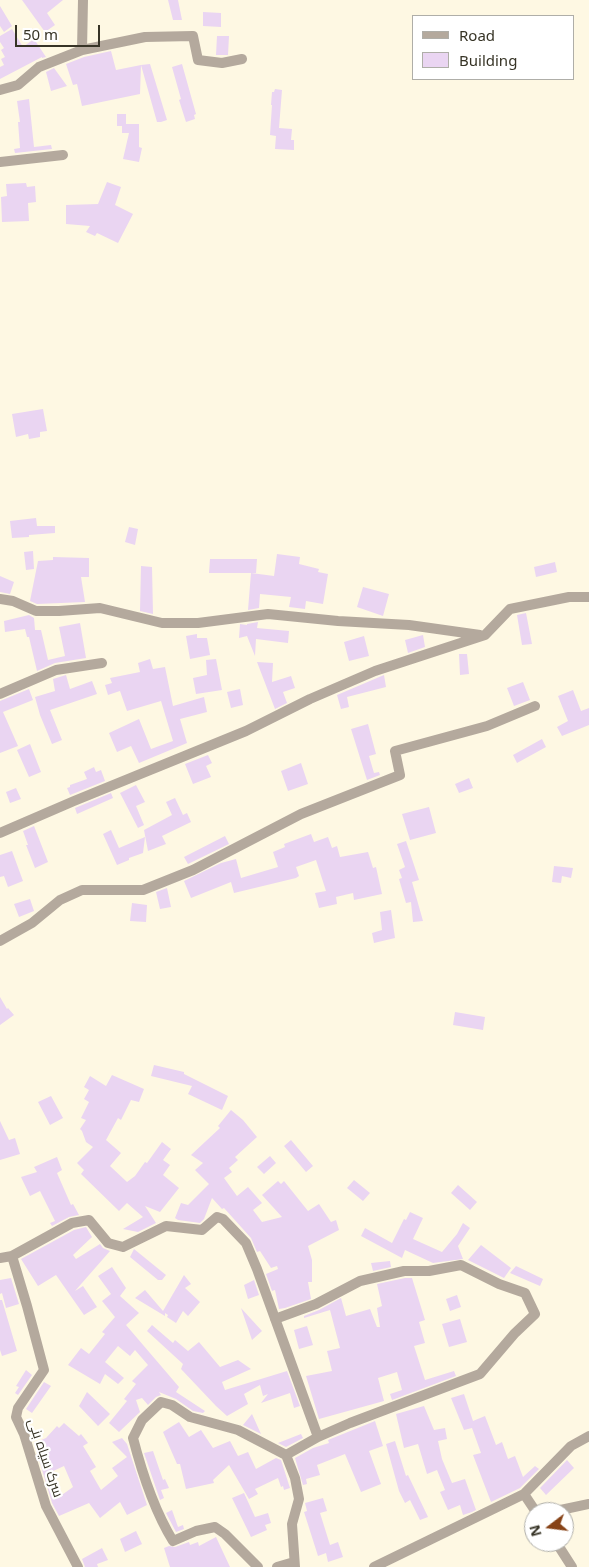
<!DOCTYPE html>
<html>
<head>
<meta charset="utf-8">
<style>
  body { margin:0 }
  #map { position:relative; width:589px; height:1567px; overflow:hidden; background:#fef8e3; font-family:"Noto Sans",sans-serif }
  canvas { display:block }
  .legend { position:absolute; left:412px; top:15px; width:162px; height:65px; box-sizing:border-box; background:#fff; border:1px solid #afaea8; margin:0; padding:6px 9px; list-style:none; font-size:15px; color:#373426 }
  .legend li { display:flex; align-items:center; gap:10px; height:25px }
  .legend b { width:25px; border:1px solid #afaea8 }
  .north { position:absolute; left:524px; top:1502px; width:50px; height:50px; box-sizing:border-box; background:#fff; border:1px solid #afaea8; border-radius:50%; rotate:255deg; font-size:14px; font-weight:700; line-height:20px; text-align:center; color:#373426 }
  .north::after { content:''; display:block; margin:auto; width:18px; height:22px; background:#874317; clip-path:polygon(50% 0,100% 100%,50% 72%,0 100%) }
  .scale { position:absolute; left:15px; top:25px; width:85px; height:22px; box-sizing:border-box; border:2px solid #373426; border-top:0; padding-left:6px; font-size:15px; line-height:18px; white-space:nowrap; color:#373426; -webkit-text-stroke:4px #fff; paint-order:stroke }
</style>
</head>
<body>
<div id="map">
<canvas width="589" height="1567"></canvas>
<ul class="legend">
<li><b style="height:6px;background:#b4a99d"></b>Road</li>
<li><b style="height:14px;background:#ead5f2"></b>Building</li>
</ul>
<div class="north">N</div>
<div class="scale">50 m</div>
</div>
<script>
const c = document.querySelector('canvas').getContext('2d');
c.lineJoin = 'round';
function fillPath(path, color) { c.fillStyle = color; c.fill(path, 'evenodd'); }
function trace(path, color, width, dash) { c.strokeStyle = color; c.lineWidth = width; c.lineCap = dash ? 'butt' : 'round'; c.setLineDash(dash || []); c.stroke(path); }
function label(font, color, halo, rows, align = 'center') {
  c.font = font + ' "Noto Sans",Cairo,sans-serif'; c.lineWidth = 4.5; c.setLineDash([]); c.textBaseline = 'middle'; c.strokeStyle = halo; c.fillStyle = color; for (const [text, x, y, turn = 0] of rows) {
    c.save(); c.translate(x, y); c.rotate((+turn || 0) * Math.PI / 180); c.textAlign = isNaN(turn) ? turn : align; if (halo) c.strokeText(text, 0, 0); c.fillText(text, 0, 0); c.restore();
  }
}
fillPath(new Path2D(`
  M22 0H63L47 13 55 25 45 32Z
  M168 0H178L182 20H173Z
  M0 6 12 26 4 32 0 26Z
  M203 12 221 13V27L203 26Z
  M12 29 23 47 34 39 46 57 42 58V57L0 79V67L4 65 1 59 5 57 1 50 4 48 0 42V36Z
  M217 36H229L228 55H216Z
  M111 51 116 70 141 65 140 94 82 106 77 84 73 85 66 64 84 57Z
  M150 64 167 120 161 122H157L141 65Z
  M182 64 196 114 194 115 195 119 186 122 179 100 181 99 172 67Z
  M54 68 67 86 51 91 46 72Z
  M275 89 282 90 279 128 292 129 291 140H294V150L275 149 276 136 270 135 272 105H271L272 92H274Z
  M29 99 34 147 51 145 52 149 15 153 14 149 20 148 18 122H20L17 101Z
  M117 114H126V124H139V147L142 148 139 162 123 159 129 133H122V126H117Z
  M107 182 121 187 115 205 133 214 118 243 97 233 95 236 86 232 90 226 66 224V205L98 204Z
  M26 183 27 187 35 186 36 202 28 203 29 221 2 222 1 197 7 196 6 184Z
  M43 409 47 431 40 432V437L29 439 28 434 16 437 12 414Z
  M36 518 37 526H55V533L29 535V537L12 538 10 521Z
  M129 527 138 529 135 545 125 542Z
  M33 551 34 569 26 570 24 552Z
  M277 554 300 557 299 564 319 569 318 572 328 574 323 604 306 601 305 609 289 607 291 597 260 594 259 608 248 610 251 573H209L210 559H257L256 573H251L274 576Z
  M53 557 89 558V577H81L85 602 37 604 30 601 38 561 53 560Z
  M555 562 557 572 536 577 534 567Z
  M141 566 152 567 153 614 140 611Z
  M0 576 14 582 10 594 0 592Z
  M363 587 389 594 383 616 357 607Z
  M526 613 532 644 522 645 517 615Z
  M29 615 34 618 35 630H41L48 660 65 656 59 627 80 623 86 658 55 663 37 671 29 637H27L25 629 5 632 4 621Z
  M258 622 257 628 289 631 288 643 256 639 255 656 247 636 239 638 240 624 247 625V624Z
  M197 634V638H207L210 655 190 659 186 636Z
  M423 635 425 647 408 653 405 640Z
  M364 636 369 656 349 661 344 642Z
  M459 654H467L469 674 460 675Z
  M150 659 153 669 165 667 173 706 204 697 207 712 180 719 187 743 139 763 131 746 117 752 109 733 139 719 151 749 173 741 161 701 127 711 120 691 108 695 105 685 112 683 110 678 140 672 138 663Z
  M216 659 222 690 196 694 193 678 207 675 206 660Z
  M257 662 273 663 272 682 291 676 295 688 283 692 287 703 275 709Z
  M66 675 70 689 92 681 97 694 50 710 62 740 52 744 40 715 35 697 55 691 53 679Z
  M384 675 386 687 347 697 349 707 341 709 337 695Z
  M523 682 530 700 514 706 507 688Z
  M29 689 33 700 3 712 18 746 0 753V701Z
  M240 689 243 705 231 708 227 692Z
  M573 690 581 711 589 708V725L562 736 557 727 568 721 558 696Z
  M368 724 376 754 369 756 374 773 379 772 380 775 367 780 351 729Z
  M542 739 546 747 517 763 513 755Z
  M30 744 41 772 29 777 17 750Z
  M208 755 212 763 206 766 211 777 193 784 185 764Z
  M301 763 308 784 288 791 281 771Z
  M94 767 96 772 101 770 105 781 70 795 67 788 70 787V785L87 779 84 772Z
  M469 778 473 788 459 793 455 784Z
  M136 785 145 802 136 806 144 825 138 828 120 793Z
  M16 788 21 799 10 803 6 792Z
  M111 793 113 798 77 814 75 808Z
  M175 798 183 815 187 813 191 822 162 836 166 844 148 851 144 830 172 815 166 802Z
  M429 807 436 833 410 840 402 814Z
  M34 826 48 862 35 868 26 845H28L23 831Z
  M111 830 119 848 145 837 143 853 129 858V860L117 865 103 834Z
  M311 834 314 842 328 837 332 848 337 846 340 857 368 852 373 868 376 867 382 894 354 900 353 893 336 897 337 904 319 908 315 893 326 891 316 860 296 867 299 876 296 878 234 893 231 882 191 898 184 881 221 863 236 859 241 878 278 867 273 852 285 847 284 844Z
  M225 836 229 844 188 864 184 857Z
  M406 841 419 880 412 882 423 921 413 922 411 902 406 903 399 879 402 878 399 870 405 867 397 844Z
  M12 851 23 881 8 887 4 876 0 877V855Z
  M554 866 573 868 571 878 562 876 561 883 552 882Z
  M167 888 171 907 160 909 156 892Z
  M30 899 34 911 19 917 14 904Z
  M132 903 147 905 146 922 130 921Z
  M391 910 395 938 374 943 372 933 382 930 380 912Z
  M0 997 7 1009 8 1008 14 1015 0 1025Z
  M455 1012 485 1017 483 1030 453 1025Z
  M154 1065 184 1072V1074L228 1096 222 1110 188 1094 192 1086 151 1076Z
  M112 1075 144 1089 139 1102 131 1100 121 1120 118 1118 106 1140 121 1153 110 1166 127 1182 135 1176 145 1162 147 1163 162 1142 171 1149 163 1160 170 1165 163 1175 179 1188 160 1212 145 1206 156 1223 138 1232 123 1229 143 1217 127 1203 119 1211 81 1174 84 1170 77 1163 93 1147 86 1142 82 1131 80 1129 86 1120 81 1118 89 1102 84 1099 89 1090 84 1087 90 1076 106 1086Z
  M51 1096 63 1118 50 1125 38 1102Z
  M231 1110 243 1120 257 1137 235 1157 238 1160 229 1168 232 1172 224 1178 237 1196 248 1187 262 1203 253 1210 262 1222 282 1217 262 1195 278 1181 281 1184 284 1181 308 1211 319 1204 331 1222 336 1220 339 1230 308 1246 312 1260V1282H308L311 1299 285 1308 279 1309 275 1290 272 1291 266 1274 278 1269 277 1266 271 1268 260 1251 257 1252 251 1238 224 1208 222 1209 212 1198 204 1219 200 1223 178 1220 175 1218 181 1203 188 1205 209 1184 195 1170 203 1163 191 1155 220 1128 218 1126Z
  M0 1121 9 1140 15 1138 20 1154 0 1160Z
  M291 1140 313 1166 306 1172 284 1146Z
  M270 1156 276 1163 264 1174 257 1167Z
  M57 1157 62 1170 57 1173 71 1205 73 1204 79 1215 69 1217 52 1226 50 1223 55 1221 40 1191 30 1196 21 1177 37 1172 34 1167Z
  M354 1180 370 1193 363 1201 347 1188Z
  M458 1185 477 1202 470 1210 451 1193Z
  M410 1212 423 1218 413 1239 442 1252 457 1234 463 1223 470 1228 458 1246 463 1259 433 1263 405 1250 402 1258 361 1236 365 1228 392 1243 404 1219 406 1220Z
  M86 1227 92 1237 73 1255 76 1259 100 1244 103 1248 110 1251 75 1291 83 1286 97 1307 84 1315 56 1275 38 1286 21 1259 74 1230Z
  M481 1245 511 1268 504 1278 468 1260Z
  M134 1249 166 1275 162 1280H158L130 1257Z
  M390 1261 391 1267 373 1271 371 1263Z
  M516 1266 543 1279 540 1286 510 1273Z
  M112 1267 126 1288 120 1296 139 1313 126 1325 179 1387 176 1392 205 1411 203 1413 193 1411 176 1399 159 1392 161 1395 156 1397 148 1405 142 1398 136 1400 140 1412 119 1432 109 1423 127 1401 124 1399 136 1384 132 1381 148 1365 135 1350 130 1356 118 1346 105 1362 124 1378 118 1384 105 1374 100 1384 68 1365 81 1348 89 1354 105 1334 102 1332 115 1317 102 1301 111 1294 98 1276Z
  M184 1275 191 1284 185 1288 200 1302 188 1316 183 1311 176 1323 167 1317 168 1315 165 1313V1316L135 1298 145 1290 163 1311Z
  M11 1278 19 1304 6 1308 2 1293 0 1294V1280Z
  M405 1278H412L425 1320 419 1322 425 1343 414 1346 425 1380 454 1371 456 1376 392 1400 390 1394 402 1390 397 1372 378 1378 384 1401 319 1419 306 1376 332 1371 327 1351 340 1348 330 1310 304 1318V1316L319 1310 341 1298 346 1316 370 1309 377 1327H380L377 1308 382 1306 377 1284Z
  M254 1280 259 1295 248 1299 244 1285Z
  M457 1295 461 1307 450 1311 446 1299Z
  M0 1300H2L17 1351 2 1356 0 1350Z
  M241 1308 262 1331 252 1340Z
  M460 1319 467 1342 449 1347 442 1324Z
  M152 1325 173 1343 175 1340 188 1351 199 1342 220 1367 238 1360 251 1369 222 1382 225 1390 287 1371 300 1406 294 1408 290 1393 261 1403 268 1394 263 1396 260 1385 244 1394 248 1404 227 1416 216 1406 181 1369 183 1364 147 1331Z
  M307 1326 313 1345 299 1349 294 1330Z
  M26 1370 32 1375 18 1395 15 1393 19 1387 16 1386Z
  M44 1382 51 1386 32 1413 26 1409Z
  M87 1392 110 1414 98 1426 79 1406Z
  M464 1394 473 1421 485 1416 496 1445 502 1442 508 1459 515 1456 523 1477 535 1466 539 1469 520 1488 491 1502 473 1455 481 1453 472 1428 464 1430 451 1398Z
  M424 1406 434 1430 445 1428 447 1439 438 1441 442 1459 452 1483 465 1479 476 1510 472 1512 463 1515 460 1505 448 1510 440 1492 445 1490 437 1470 427 1474 418 1444 404 1448 396 1414Z
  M252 1414 261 1434 243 1425Z
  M375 1421 383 1446 369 1451 381 1484 361 1492 345 1454 317 1465 320 1475 306 1479 307 1484 303 1485 295 1458 313 1448 329 1443 328 1440Z
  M179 1422 189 1437 201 1430 213 1448 230 1441 238 1456 248 1452 256 1469 276 1458 281 1460 290 1488 284 1490 283 1486 281 1487 278 1478 255 1489 258 1494 249 1499 229 1465 213 1480 214 1483 186 1489 180 1464H177L163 1432Z
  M64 1423 79 1436 81 1434 88 1443 83 1446 96 1467 90 1471 101 1490 118 1476 112 1468 127 1457 112 1442 122 1438 127 1444 147 1505 127 1515 120 1502 100 1518 89 1503 59 1516 52 1503 34 1443 46 1438 57 1426 59 1428ZM64 1466 73 1487 59 1497 49 1473Z
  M301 1434 303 1438 286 1447 278 1443Z
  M395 1441 406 1476 408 1475 428 1517 420 1520 410 1500 405 1503 399 1491 386 1444Z
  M153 1451 163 1480 165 1479 169 1488 161 1490 164 1498 160 1500 144 1453Z
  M567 1460 574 1468 546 1495 540 1488Z
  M244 1493 255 1517 268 1513 271 1523 265 1525 267 1530 251 1537 232 1498Z
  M323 1498 327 1511 320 1513 330 1545 338 1542 343 1557 328 1562 326 1553 318 1556 304 1512 307 1511 305 1503Z
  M172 1510 178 1527 183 1525 184 1529 176 1532 166 1513Z
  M136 1531 142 1544 125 1552 120 1539Z
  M216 1537 230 1567H170L164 1548 169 1546 175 1547 189 1542 190 1545 198 1542 199 1546Z
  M102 1548 108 1560 97 1564 98 1567H85L82 1559Z`), '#ead5f2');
trace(new Path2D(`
  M82 50 145 37 193 36 198 60 222 63 242 59
  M0 90 18 85 39 67 82 50 83 0
  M0 162 63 155
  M0 599 13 601 36 611H59L100 608 162 623H198L268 614 338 621 409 625 480 635
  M0 694 56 670 102 663
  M0 833 74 801 246 731 310 699 375 671 485 635 510 609 569 597H589
  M0 941 32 923 60 900 82 890H143L193 870 301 814 400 775 395 751 487 726 535 706
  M12 1256 72 1223 89 1220 108 1243 123 1247 166 1226 202 1230 217 1217 223 1219 246 1243 257 1269 318 1437
  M0 1258 12 1256 27 1306 44 1370 18 1408 16 1417 24 1434 46 1506 78 1567
  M275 1319 316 1304 360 1281 404 1271H429L461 1265 499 1284 525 1293 535 1314 515 1333 480 1374 350 1423 318 1437 286 1455
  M524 1494 536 1512
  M551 1512 589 1504
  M556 1542 572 1567
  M258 1567 225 1534 215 1527 196 1531 173 1541C154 1510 142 1473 133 1438L142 1420 161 1402 172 1405 190 1417 238 1430 286 1455 295 1478 299 1499 292 1524 295 1567
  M277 1567 294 1562
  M374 1567 524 1494 571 1446 589 1436`), '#b4a99d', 10);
label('14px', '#373426', '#fff', [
  ["سرک سیاه بنی",45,1458,71]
]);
</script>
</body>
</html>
